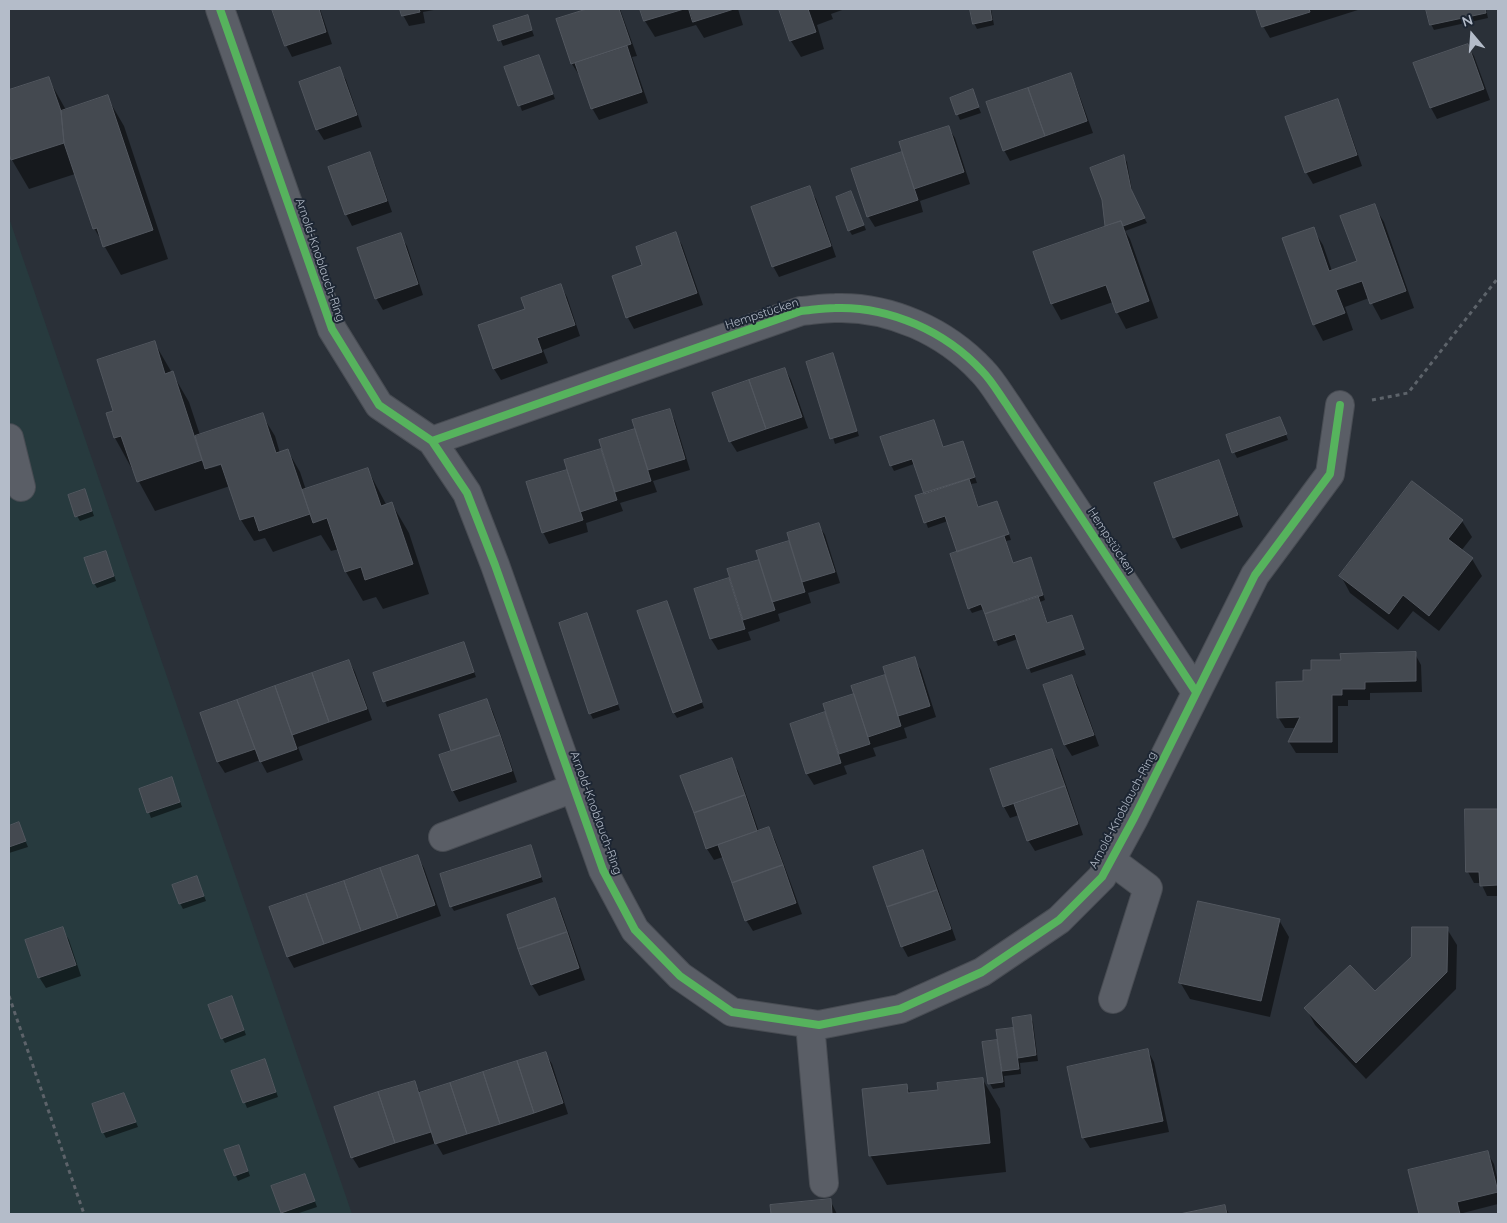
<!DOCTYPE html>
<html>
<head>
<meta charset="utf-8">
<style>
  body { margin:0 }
  #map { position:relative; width:1507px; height:1223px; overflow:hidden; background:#2a3038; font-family:Quicksand,sans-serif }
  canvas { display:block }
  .frame { position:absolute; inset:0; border:10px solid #b4bcc9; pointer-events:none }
  .north { position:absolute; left:1447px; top:10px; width:50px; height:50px; -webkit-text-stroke:4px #1d2633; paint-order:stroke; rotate:342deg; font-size:14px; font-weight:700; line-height:20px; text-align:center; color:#b4bcc9 }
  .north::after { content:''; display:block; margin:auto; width:18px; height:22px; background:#b4bcc9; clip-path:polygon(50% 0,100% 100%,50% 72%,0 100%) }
</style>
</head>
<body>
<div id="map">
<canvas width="1507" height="1223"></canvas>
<div class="frame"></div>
<div class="north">N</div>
</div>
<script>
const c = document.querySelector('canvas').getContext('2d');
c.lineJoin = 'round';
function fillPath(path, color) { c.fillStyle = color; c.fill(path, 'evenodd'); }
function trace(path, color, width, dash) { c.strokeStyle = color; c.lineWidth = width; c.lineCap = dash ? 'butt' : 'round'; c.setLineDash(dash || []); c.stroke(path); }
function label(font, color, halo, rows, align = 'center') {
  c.font = font + ' Quicksand,sans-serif'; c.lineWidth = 4; c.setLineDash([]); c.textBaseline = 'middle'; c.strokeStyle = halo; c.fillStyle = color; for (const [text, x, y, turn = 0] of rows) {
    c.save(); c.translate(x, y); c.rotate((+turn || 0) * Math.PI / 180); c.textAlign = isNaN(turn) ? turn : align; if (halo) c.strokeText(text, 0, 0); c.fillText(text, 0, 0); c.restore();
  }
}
fillPath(new Path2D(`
  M9 218 352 1214H9Z`), '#273a3e');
fillPath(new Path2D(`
  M274 9H320L332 44 292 57 286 45Z
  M401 9H439L423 12 425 23 409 26 403 15Z
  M590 9H620L637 56 632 57 648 103 599 120 592 108 581 74 579 75 572 64 557 20Z
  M642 9H738L743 25 704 38 696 25 655 37 645 21Z
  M780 9H845L831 14 833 19 817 25 824 49 801 57 791 41Z
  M971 9H991L994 25 977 29 974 23Z
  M1257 9H1361L1270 38 1263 26Z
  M1427 9H1486L1488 18 1434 30 1431 24Z
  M527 16 534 36 503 46 495 27Z
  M1467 45 1474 56 1490 100 1437 119 1431 108 1415 64Z
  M539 57 555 99 522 111 506 68Z
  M339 68 346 80 362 127 324 140 317 129Z
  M1070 74 1076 86 1093 133 1010 161 1004 150Z
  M48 78 66 110 107 97 124 126 168 259 121 275 94 228 75 174 29 189 12 160 9 149V91Z
  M972 91 981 113 960 120 951 99Z
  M1337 100 1343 112 1362 166 1313 184 1306 172Z
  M948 127 955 138 970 184 920 201 923 212 875 227 868 216 853 170 904 153Z
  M369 153 375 164 392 212 352 226 346 214Z
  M1124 157 1127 162 1133 196 1147 223 1125 231 1130 239 1158 318 1126 329 1117 312 1113 302 1061 320 1052 304 1107 227 1103 200Z
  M809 188 816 199 836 257 779 277 773 266Z
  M851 192 866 230 852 235 849 230Z
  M1374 206 1384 222 1414 308 1381 320 1369 298 1345 307 1353 330 1323 341 1314 324 1313 229 1323 245 1332 271 1358 262Z
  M675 234 682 245 703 305 634 329 628 318 613 277 644 266Z
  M400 235 407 246 423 295 383 310 376 298Z
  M561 286 567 297 580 336 543 350 548 363 501 380 494 369 479 326 526 309Z
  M154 342 189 402 200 435 262 415 275 436 280 453 288 451 300 472 306 490 368 470 387 506 392 504 409 533 429 594 383 609 376 597 363 601 346 572 339 549 331 551 321 535 273 552 265 538 254 541 241 520 230 486 155 511 115 438V411ZM228 463 211 468V466Z
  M832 354 859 436 835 444 808 362Z
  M785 369 791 380 808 428 737 452 730 441Z
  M669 410 675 421 690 470 653 481 657 492 620 503 623 511 586 523 588 532 549 544 543 532 528 483 568 471 566 461 603 450Z
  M1280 418 1288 440 1237 458 1234 452Z
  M933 421 943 448 962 442 965 448 977 483 971 484 979 508 997 502 1000 508 1011 540 1006 541 1013 564 1033 563 1045 600 1040 602 1048 624 1072 616 1086 655 1031 673 1018 639 998 646 984 609 972 613 969 608 958 552 948 521 928 528 917 497 925 494 914 464 894 471 891 465Z
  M1218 462 1224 473 1243 527 1181 549 1175 538 1156 484Z
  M87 496 94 516 80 521 77 516Z
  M1462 521 1472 537 1461 551 1472 559 1482 576 1439 631 1413 611 1398 630 1350 593 1341 576Z
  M818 524 825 535 840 583 808 593 811 603 778 614 780 621 748 632 751 640 718 650 711 639 696 590 731 578 760 560 757 552 791 541Z
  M108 558 116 581 97 588 94 583Z
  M669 608 704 708 677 718 674 713Z
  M587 614 620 710 593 719 590 713Z
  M463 643 476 677 387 707 375 674Z
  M1415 654 1421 665 1422 692 1370 693V700H1348V706H1338V753H1296L1289 742 1296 728H1285L1278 717 1313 671 1342 661Z
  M914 659 921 670 936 717 904 728 907 738 873 748 876 756 844 766 847 774 814 785 807 774 792 724 827 713 856 695 853 686 886 676Z
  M349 661 355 672 372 720 298 747 303 760 267 773 260 760 225 773 218 762 202 714Z
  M1072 676 1078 687 1099 746 1072 756 1065 745 1044 686Z
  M487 700 493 712 517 782 459 802 453 791 441 756 453 752 441 716Z
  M1052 750 1058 761 1083 835 1035 851 1028 840 1019 815 1010 818 1004 807 991 770Z
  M731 760 738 771 759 832 769 828 775 840 802 914 753 931 746 920 723 857 714 860 707 849 682 777Z
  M172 779 182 807 151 818 141 790Z
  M1498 810V896H1487L1481 883H1474L1468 872 1466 811Z
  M18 823 28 847 9 853V827Z
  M531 847 543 882 454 911 451 906Z
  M923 851 929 863 956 940 908 957 902 946Z
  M417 856 424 868 441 916 294 968 288 957Z
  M197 878 206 901 183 909 180 903Z
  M555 900 561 911 585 980 539 996 532 985 508 916Z
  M1279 920 1289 937 1270 1017 1190 999 1180 982Z
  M62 928 69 940 81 976 46 988 39 977Z
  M1447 929 1457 945 1456 989 1366 1079 1315 1025 1306 1008 1375 993Z
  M232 998 246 1035 225 1043 222 1038Z
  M1030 1017 1033 1022 1038 1061 1020 1063 1021 1074 1004 1076 1005 1087 993 1089 990 1084 984 1044 999 1041 997 1031 1015 1029Z
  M1148 1051 1154 1062 1169 1132 1090 1148 1083 1137Z
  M545 1053 552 1064 568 1114 443 1155 436 1143 359 1168 352 1157 414 1082 421 1094Z
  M265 1061 278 1097 247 1108 233 1072Z
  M983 1080 1000 1109 1006 1172 887 1185 870 1155 906 1085 911 1094 940 1091Z
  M124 1094 138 1127 106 1138 103 1132Z
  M226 1151 241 1152 250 1176 238 1181Z
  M1487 1152 1494 1164 1498 1182V1204L1463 1213V1214H1420L1410 1171Z
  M305 1175 317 1207 296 1214H283L273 1187Z
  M830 1200 837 1214H772L771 1206Z
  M1225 1206 1229 1214H1186Z`), '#0007');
const building = new Path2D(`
  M272 9H319L326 32 285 46Z
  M400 9H419L420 12 402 16Z
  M587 9H619L631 44 571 64 556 19Z
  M640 9H684L644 21Z
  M689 9H734L693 22Z
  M779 9H808L816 32 790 41Z
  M970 9H990L992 20 973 24Z
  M1256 9H1309L1310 12 1262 27Z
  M1426 9H1485L1486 13 1430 25Z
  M528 15 532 30 498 41 493 26Z
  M1468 44 1484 89 1430 108 1413 63Z
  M627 46 642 92 591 109 575 63Z
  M539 55 553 94 518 106 504 67Z
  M340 67 357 115 316 130 299 82Z
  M1071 73 1087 121 1045 136 1028 88Z
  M49 77 61 111 64 143 11 160 9 153V90Z
  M1028 88 1045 136 1003 151 986 102Z
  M973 89 979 107 956 115 950 98Z
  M108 95 153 230 103 247 97 228 93 229 64 143 61 111Z
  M1338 99 1357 155 1305 173 1285 117Z
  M949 126 964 172 914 189 899 142Z
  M370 152 387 201 345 215 328 167Z
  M902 152 918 200 867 217 851 169Z
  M1124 155 1131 189 1145 218 1123 226 1121 221 1105 226 1102 200 1090 168Z
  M810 186 831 246 772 267 751 207Z
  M851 191 864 225 848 231 836 197Z
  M1375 204 1406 291 1370 304 1362 281 1336 290 1345 313 1313 325 1282 238 1314 227 1329 271 1357 261 1340 216Z
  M1121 221 1149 301 1116 313 1106 285 1051 304 1033 252Z
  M676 232 697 293 626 318 612 276 642 265 636 247Z
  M401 233 418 284 375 299 357 248Z
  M561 284 575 325 537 338 542 352 493 369 478 325 525 309 521 298Z
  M155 341 165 374 173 371 202 460 137 482 121 436 114 438 106 413 113 411 97 360Z
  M833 353 857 431 830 439 806 362Z
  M785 368 802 417 766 429 749 380Z
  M749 380 766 429 729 442 712 393Z
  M670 409 685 459 648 470 632 420Z
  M263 413 276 453 288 449 310 514 259 531 254 516 240 520 221 464 205 469 195 436Z
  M1280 417 1287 434 1232 453 1226 435Z
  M934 420 943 447 963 441 975 477 924 494 912 459 890 466 880 437Z
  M635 429 651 481 615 492 599 440Z
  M601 449 617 500 580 512 564 460Z
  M1219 460 1238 515 1173 538 1154 483Z
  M368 468 381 506 392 502 413 564 365 580 361 567 345 572 327 518 313 523 302 490Z
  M567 470 583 520 542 533 526 482Z
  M969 479 978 507 997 501 1009 534 957 552 945 516 924 523 915 496Z
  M1412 481 1463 520 1448 539 1473 558 1429 616 1403 595 1389 614 1339 576Z
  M85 489 92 511 75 517 68 495Z
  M819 523 835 572 802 582 787 533Z
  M1004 536 1013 563 1031 557 1043 595 985 614 981 604 968 609 950 554Z
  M789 541 805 592 772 602 756 551Z
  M106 551 114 576 93 584 84 558Z
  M759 560 775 610 743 620 727 569Z
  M729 578 745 629 710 639 694 589Z
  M1038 596 1047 623 1072 615 1084 649 1027 669 1015 634 994 641 985 614Z
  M667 601 702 702 673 713 637 611Z
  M587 613 618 704 589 714 559 623Z
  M464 642 474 672 383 702 373 673Z
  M1416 652V681L1365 682V689H1342V695H1332V742H1288L1300 717 1277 718 1276 682 1303 681V670H1311V660H1341L1340 654Z
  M915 657 930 706 898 716 883 667Z
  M349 660 367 709 329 722 312 673Z
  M312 673 329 722 292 735 275 686Z
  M885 675 901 726 868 737 851 686Z
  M1072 675 1094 735 1064 745 1043 685Z
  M275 686 297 749 260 762 237 700Z
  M854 694 870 744 839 754 823 704Z
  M487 699 500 735 451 751 439 715Z
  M237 700 255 749 217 762 200 713Z
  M825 712 841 763 806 774 790 724Z
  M500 735 512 771 452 791 439 755Z
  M1052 749 1065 786 1003 807 990 769Z
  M732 758 745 795 694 813 680 776Z
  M172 777 180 802 147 813 139 789Z
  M1065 786 1078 824 1027 841 1014 804Z
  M745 795 757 831 706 849 694 813Z
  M1465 809H1498V885L1480 886 1479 872H1466Z
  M19 822 26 841 9 847V826Z
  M769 827 783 865 732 883 718 845Z
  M531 845 541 877 450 907 440 874Z
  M923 850 937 890 887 907 873 867Z
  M418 855 435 905 398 918 380 868Z
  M783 865 796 903 745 921 732 883Z
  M380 868 398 918 361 931 344 881Z
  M197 876 204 896 179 904 172 885Z
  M344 881 361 931 324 944 306 894Z
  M937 890 951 929 901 947 887 907Z
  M306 894 324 944 287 957 269 907Z
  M555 898 567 932 518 949 507 915Z
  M1198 901 1280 919 1261 1001 1179 983Z
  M63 927 76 965 38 978 25 940Z
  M1412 927H1448L1447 972 1356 1063 1304 1008 1350 965 1375 991 1411 957Z
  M567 932 579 968 531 985 518 949Z
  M232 996 244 1030 221 1039 208 1005Z
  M1031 1015 1036 1055 1018 1058 1012 1018Z
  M1013 1028 1019 1069 1002 1071 996 1030Z
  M997 1040 1003 1082 988 1084 982 1042Z
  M1148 1049 1163 1121 1082 1138 1067 1067Z
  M546 1052 563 1103 534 1113 517 1061Z
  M265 1059 276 1092 243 1103 231 1071Z
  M517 1061 534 1113 500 1124 483 1072Z
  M483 1072 500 1124 467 1134 450 1083Z
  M983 1078 990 1143 869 1156 862 1089 907 1084 908 1093 938 1090 937 1083Z
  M415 1081 431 1132 395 1143 378 1092Z
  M450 1083 467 1134 435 1144 419 1093Z
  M378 1092 395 1143 351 1158 334 1107Z
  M124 1093 136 1122 102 1133 92 1104Z
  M239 1145 248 1171 234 1176 224 1150Z
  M1488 1151 1498 1192 1457 1202 1460 1214H1419L1408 1170Z
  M305 1174 315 1201 281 1213 271 1186Z
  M831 1199 832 1214H771L770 1205Z
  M1225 1205 1227 1214H1180Z`);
fillPath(building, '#444950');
trace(building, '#52575f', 1);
const minor = new Path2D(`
  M220 9 332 329 379 405 432 441 467 493 495 565 603 870 635 930 680 976 732 1012 819 1025 900 1009 982 972 1059 920 1102 877 1134 818 1255 575 1330 474 1340 405
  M9 438 21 487
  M432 441 801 311C812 310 824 308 835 308 890 306 946 332 982 371 992 381 999 394 1007 405L1196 692
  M443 837 574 788
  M1112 861 1148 888 1113 999
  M810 1024 824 1183`);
trace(minor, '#484c53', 30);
trace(new Path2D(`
  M1372 400 1408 393 1498 278
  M9 996 84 1214`), '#5d636a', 3, [4, 4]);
trace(minor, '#5a5e66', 28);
trace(new Path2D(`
  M220 9 332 329 379 405 432 441 467 493 495 565 603 870 635 930 680 976 732 1012 819 1025 900 1009 982 972 1059 920 1102 877 1134 818 1255 575 1330 474 1340 405
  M432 441 801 311C812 310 824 308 835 308 890 306 946 332 982 371 992 381 999 394 1007 405L1196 692`), '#56b35d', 8);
label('12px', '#b4bcc9', '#1d2633', [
  ["Arnold-Knoblauch-Ring",320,260,71],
  ["Hempstücken",762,314,-18],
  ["Hempstücken",1111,541,57],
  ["Arnold-Knoblauch-Ring",1123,810,-62],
  ["Arnold-Knoblauch-Ring",596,813,70]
]);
</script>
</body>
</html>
